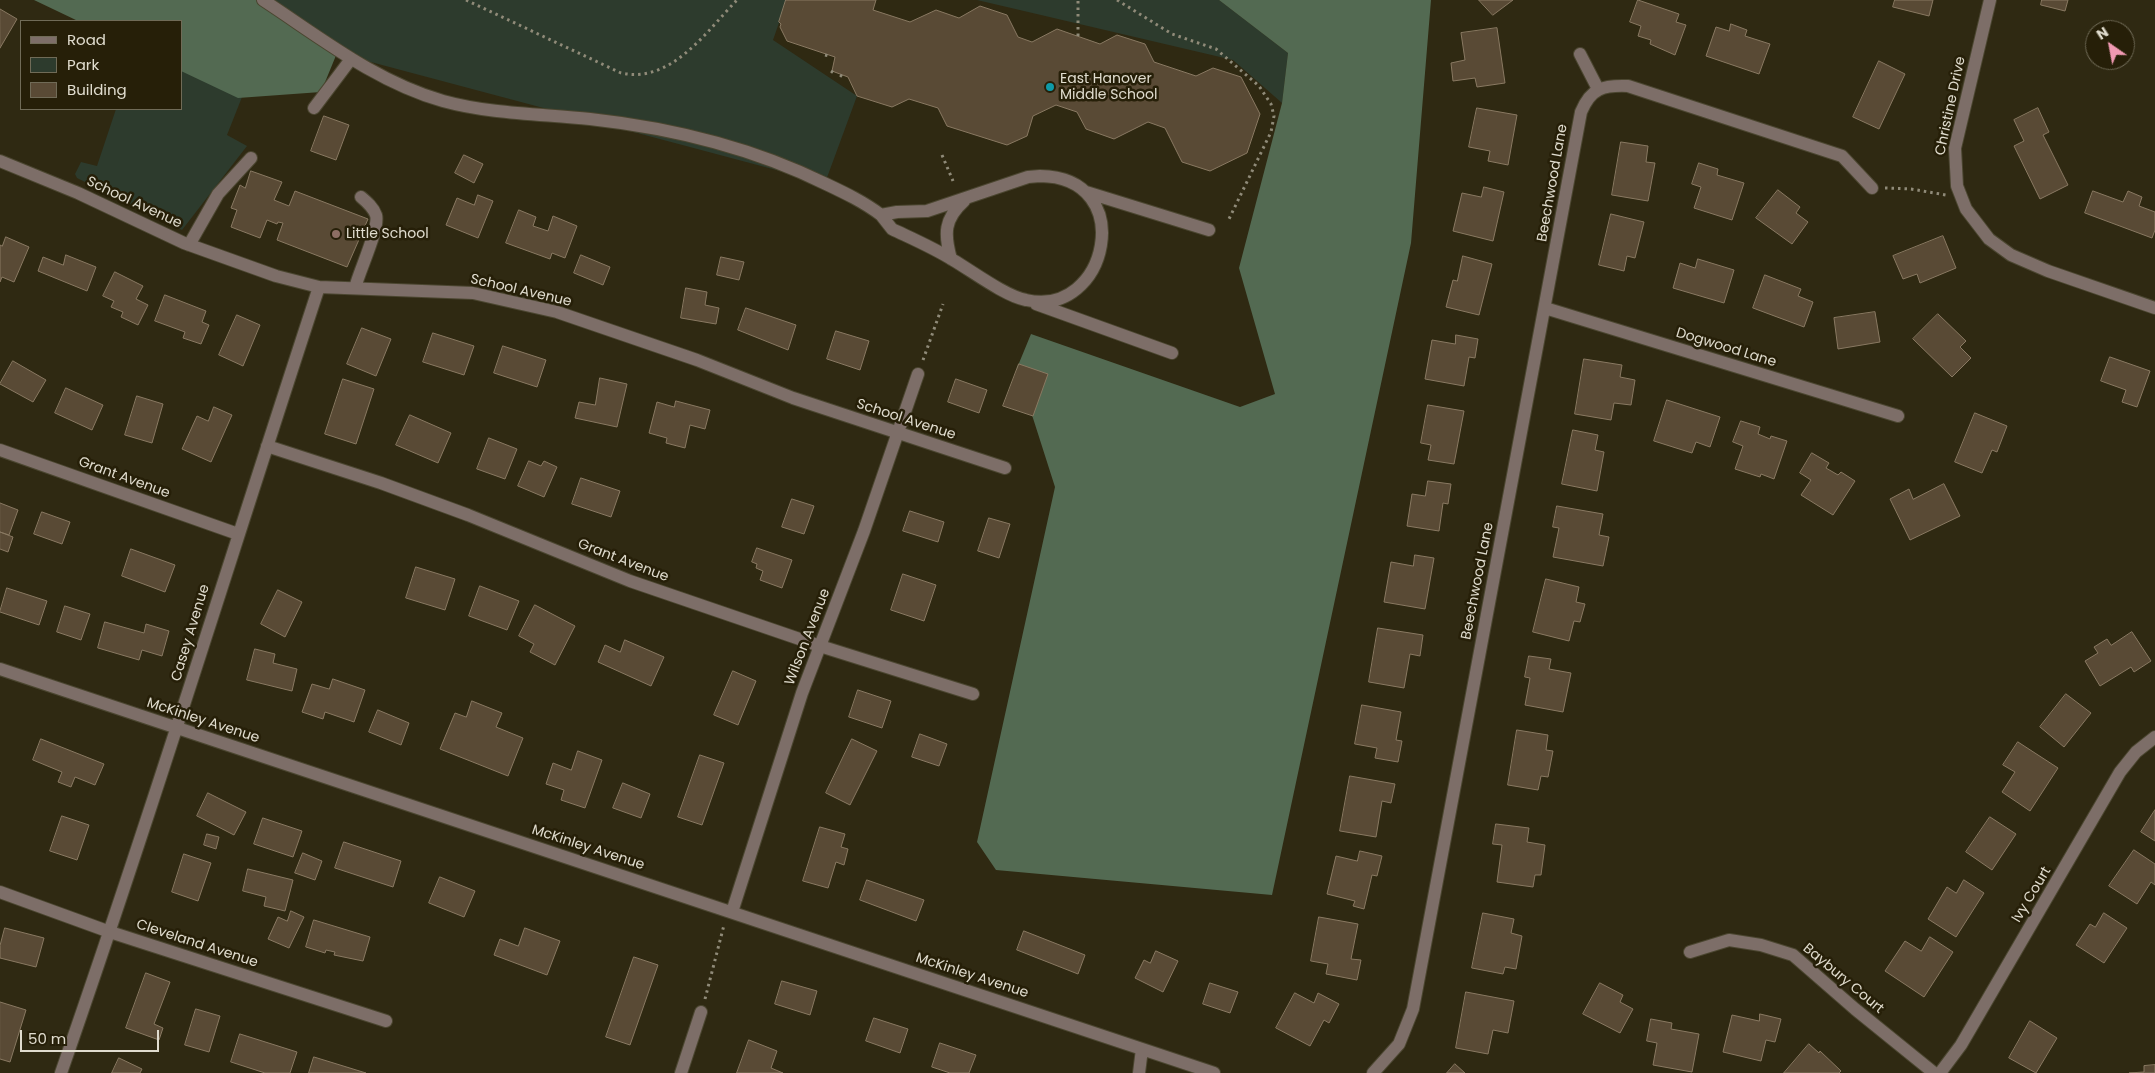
<!DOCTYPE html>
<html>
<head>
<meta charset="utf-8">
<style>
  body { margin:0 }
  #map { position:relative; width:2155px; height:1073px; overflow:hidden; background:#2f2912; font-family:Poppins,sans-serif }
  canvas { display:block }
  .legend { position:absolute; left:20px; top:20px; width:162px; height:90px; box-sizing:border-box; background:#261f08; border:1px solid #706b57; margin:0; padding:6px 9px; list-style:none; font-size:15px; color:#e0dcce }
  .legend li { display:flex; align-items:center; gap:10px; height:25px }
  .legend b { width:25px; border:1px solid #706b57 }
  .north { position:absolute; left:2085px; top:20px; width:50px; height:50px; box-sizing:border-box; background:#261f08; border:1px solid #706b57; border-radius:50%; rotate:327deg; font-size:14px; font-weight:700; line-height:20px; text-align:center; color:#e0dcce }
  .north::after { content:''; display:block; margin:auto; width:18px; height:22px; background:#f19ab3; clip-path:polygon(50% 0,100% 100%,50% 72%,0 100%) }
  .scale { position:absolute; left:20px; top:1030px; width:139px; height:22px; box-sizing:border-box; border:2px solid #e0dcce; border-top:0; padding-left:6px; font-size:15px; line-height:18px; white-space:nowrap; color:#e0dcce; -webkit-text-stroke:4px #261f08; paint-order:stroke }
</style>
</head>
<body>
<div id="map">
<canvas width="2155" height="1073"></canvas>
<ul class="legend">
<li><b style="height:6px;background:#7d6e68"></b>Road</li>
<li><b style="height:14px;background:#2d3b2d"></b>Park</li>
<li><b style="height:14px;background:#594a35"></b>Building</li>
</ul>
<div class="north">N</div>
<div class="scale">50 m</div>
</div>
<script>
const c = document.querySelector('canvas').getContext('2d');
c.lineJoin = 'round';
function fillPath(path, color) { c.fillStyle = color; c.fill(path, 'evenodd'); }
function trace(path, color, width, dash) { c.strokeStyle = color; c.lineWidth = width; c.lineCap = dash ? 'butt' : 'round'; c.setLineDash(dash || []); c.stroke(path); }
function label(font, color, halo, rows, align = 'center') {
  c.font = font + ' Poppins,sans-serif'; c.lineWidth = 5; c.setLineDash([]); c.textBaseline = 'middle'; c.strokeStyle = halo; c.fillStyle = color; for (const [text, x, y, turn = 0] of rows) {
    c.save(); c.translate(x, y); c.rotate((+turn || 0) * Math.PI / 180); c.textAlign = isNaN(turn) ? turn : align; if (halo) c.strokeText(text, 0, 0); c.fillText(text, 0, 0); c.restore();
  }
}
fillPath(new Path2D(`
  M260 0H787L773 40 857 96 825 183 337 53Z
  M977 0H1219L1288 53 1282 103 1233 60Z
  M181 69 244 92 227 135 247 146 182 230 77 178 75 174 81 162 97 166 116 109H181Z`), '#2d3b2d');
fillPath(new Path2D(`
  M34 0H260L337 53 321 92 238 98 181 71V21H78Z
  M1219 0H1431L1411 243 1272 895 996 870 977 842 1055 487 1017 368 1031 334 1240 407 1275 394 1239 268 1282 103 1288 53Z`), '#536a52');
const building = new Path2D(`
  M786 0H876L873 10 910 22 936 10 959 18 980 6 1007 15 1018 37 1032 42 1057 29 1100 44 1117 35 1145 44 1154 62 1196 76 1213 68 1241 77 1260 114 1247 153 1210 171 1182 162 1165 128 1148 122 1114 139 1086 129 1077 112 1056 105 1033 116 1027 136 1007 145 947 126 938 108 909 99 892 107 857 96 848 77 832 71 835 57 787 41 780 27 781 24 779 22Z
  M1479 0H1513L1493 15Z
  M1638 0 1679 14 1676 22 1686 25 1675 55 1650 44 1651 40 1638 36 1641 26 1630 22Z
  M1895 0H1933L1929 16 1893 7Z
  M2042 0H2068L2065 11 2041 5Z
  M0 9 17 19 0 48Z
  M1731 24 1747 30 1745 36 1770 44 1759 74 1706 56 1716 27 1729 31Z
  M1497 28 1505 83 1477 87 1475 78 1453 81 1451 63 1465 60 1461 33Z
  M1879 61 1905 74 1879 129 1853 117Z
  M1477 108 1517 115 1508 165 1488 161 1490 151 1469 147Z
  M2038 108 2049 132 2043 135 2068 185 2040 199 2014 146 2024 141 2014 120Z
  M324 116 349 125 336 160 311 151Z
  M1621 142 1648 146 1646 162 1655 163 1648 201 1612 195Z
  M464 155 483 164 474 183 455 173Z
  M1699 163 1718 169 1717 175 1744 183 1732 220 1694 208 1701 187 1692 184Z
  M251 171 282 182 274 200 289 206 295 191 368 219 347 267 277 240 283 223 278 222 277 224 267 220 260 238 231 227 237 210 231 208 240 185 245 188Z
  M1484 187 1504 192 1493 241 1453 231 1462 193 1481 197Z
  M1778 190 1800 207 1796 213 1808 222 1792 244 1756 218Z
  M2093 191 2123 202 2128 191 2142 197 2139 206 2155 212V230L2152 238 2085 213Z
  M478 195 493 201 478 238 446 225 457 198 474 205Z
  M519 210 536 217 533 226 548 231 553 216 577 226 565 258 552 253 550 259 506 243Z
  M1611 214 1644 222 1635 258 1627 256 1624 271 1599 265Z
  M1943 236 1956 268 1920 283 1917 274 1903 279 1893 256Z
  M6 237 29 247 14 282 2 277 0 282V245L2 246Z
  M66 255 96 267 87 291 38 271 43 257 63 265Z
  M581 255 610 267 603 285 574 273Z
  M1463 256 1492 264 1479 315 1446 307 1453 280 1457 281Z
  M721 257 744 262 739 280 717 275Z
  M1698 259 1734 270 1724 303 1673 288 1680 263 1695 268Z
  M115 272 143 286 136 299 148 305 138 325 121 317 123 312 111 307 114 301 103 296Z
  M1765 275 1801 289 1798 296 1813 302 1804 327 1753 308Z
  M686 288 707 292 705 305 719 308 716 324 681 318Z
  M165 295 206 311 202 322 209 325 201 344 183 338 185 332 155 321Z
  M746 308 796 325 788 350 738 330Z
  M1875 312 1880 342 1838 349 1834 318Z
  M1938 314 1966 341 1960 347 1971 358 1952 377 1913 339Z
  M237 315 260 325 243 366 219 355Z
  M362 328 391 339 376 376 347 364Z
  M836 331 869 341 860 370 827 359Z
  M433 333 474 346 464 375 423 362Z
  M1456 335 1478 339 1475 358 1469 357 1464 386 1425 379 1432 340 1455 344Z
  M503 346 546 360 537 387 494 373Z
  M2110 357 2150 371 2137 407 2122 402 2126 390 2101 381Z
  M1584 359 1622 365 1620 377 1635 380 1631 405 1614 403 1611 420 1575 414Z
  M13 361 46 380 33 402 0 384Z
  M1019 364 1048 374 1033 416 1003 406Z
  M600 378 627 384 617 427 575 418 579 402 595 405Z
  M343 379 374 389 356 444 325 434Z
  M956 379 987 390 979 413 948 402Z
  M66 388 103 405 92 430 55 413Z
  M137 396 163 404 152 443 125 435Z
  M1667 400 1720 417 1710 447 1696 442 1692 453 1654 441Z
  M676 401 710 410 705 429 690 425 685 448 666 443 667 438 649 433 657 402 674 407Z
  M1428 405 1464 411 1454 464 1428 460 1431 445 1421 443Z
  M214 407 232 415 211 462 182 449 197 416 208 421Z
  M1975 413 2007 426 1997 452 1992 450 1982 473 1955 462Z
  M410 415 451 433 438 463 396 445Z
  M1741 421 1760 427 1758 434 1770 439 1771 436 1787 441 1774 479 1761 474 1760 477 1735 469 1743 446 1733 442Z
  M1573 430 1598 435 1595 450 1604 452 1597 491 1562 484Z
  M489 438 517 449 505 479 477 469Z
  M1812 453 1829 463 1826 468 1838 475 1841 472 1855 481 1833 515 1801 495 1811 480 1800 473Z
  M529 461 541 466 544 461 557 467 544 497 518 486Z
  M581 478 620 491 611 517 572 504Z
  M1428 481 1451 484 1448 504 1443 503 1439 531 1407 526 1412 494 1425 496Z
  M1944 484 1960 516 1910 540 1890 499 1909 489 1913 499Z
  M792 499 814 506 804 534 782 527Z
  M0 503 18 510 9 535 0 532Z
  M1557 506 1603 514 1599 535 1609 537 1603 566 1553 557 1559 528 1553 527Z
  M910 511 944 522 938 542 903 531Z
  M42 512 70 522 62 544 34 534Z
  M989 518 1010 524 999 558 978 551Z
  M0 532 13 537 8 552 0 549Z
  M757 548 792 560 782 588 760 580 763 571 756 568 757 564 752 562Z
  M131 549 175 565 165 592 122 576Z
  M1415 555 1434 558 1425 609 1384 602 1391 562 1413 566Z
  M416 567 455 579 445 610 406 598Z
  M903 574 936 585 924 621 891 610Z
  M1546 579 1579 587 1576 602 1585 604 1580 622 1574 621 1569 641 1533 632Z
  M480 586 519 601 507 630 469 616Z
  M7 588 47 601 39 625 0 612Z
  M278 590 302 602 285 637 261 624Z
  M535 605 575 626 555 665 530 652 534 644 519 636Z
  M65 606 90 614 81 640 57 632Z
  M105 622 144 633 146 624 169 631 162 656 142 650 139 660 98 648Z
  M1378 628 1423 635 1420 656 1410 654 1404 688 1369 682Z
  M2132 632 2151 661 2134 672 2131 667 2100 686 2085 661 2098 653 2094 647 2107 639 2111 645Z
  M625 640 664 657 651 686 598 662 605 645 620 652Z
  M255 649 275 654 273 663 297 669 292 691 247 680Z
  M1529 656 1551 659 1549 669 1571 673 1563 712 1525 705 1530 678 1525 677Z
  M733 671 756 681 738 725 714 715Z
  M333 679 365 690 354 722 325 712 323 719 302 712 312 684 329 689Z
  M858 690 891 701 882 728 849 717Z
  M2066 694 2091 713 2064 747 2040 727Z
  M472 701 502 713 496 727 523 738 508 776 440 749 455 713 466 717Z
  M1362 705 1401 712 1396 740 1402 741 1398 762 1375 758 1377 748 1355 744Z
  M378 710 409 723 401 745 369 732Z
  M1517 730 1548 735 1546 750 1553 751 1548 777 1541 776 1538 790 1508 785Z
  M920 734 947 744 939 766 912 757Z
  M41 739 104 764 95 785 75 777 71 787 58 782 62 772 33 760Z
  M852 739 877 751 850 805 826 793Z
  M2018 742 2058 768 2030 811 2002 792 2015 772 2003 765Z
  M578 751 602 760 585 808 561 800 564 790 546 784 553 763 571 770Z
  M700 755 724 763 702 825 678 817Z
  M1350 776 1395 784 1391 803 1382 801 1376 837 1340 831Z
  M623 783 650 794 641 818 613 808Z
  M208 793 246 812 234 835 197 816Z
  M2155 810V841L2141 832Z
  M62 816 89 825 77 860 50 851Z
  M1990 817 2016 834 1992 870 1966 852Z
  M263 818 302 831 293 857 254 844Z
  M1496 824 1529 828 1527 842 1545 845 1541 875H1535L1533 887 1497 882 1502 845 1493 844Z
  M820 827 845 834 841 847 848 849 844 865 836 862 828 888 803 881Z
  M207 834 219 837 216 849 204 845Z
  M344 842 401 861 393 887 335 868Z
  M2134 850 2155 864V885L2151 882 2137 904 2109 886Z
  M1360 851 1382 856 1377 876 1372 875 1364 909 1353 906 1355 901 1327 894 1336 856 1357 861Z
  M303 853 322 861 315 880 295 873Z
  M184 854 211 863 198 901 172 892Z
  M248 869 293 880 285 911 264 906 266 897 243 891Z
  M440 877 475 891 464 917 429 903Z
  M867 880 924 900 916 921 860 900Z
  M1964 880 1984 893 1956 937 1928 919 1947 887 1956 893Z
  M291 911 304 917 289 948 268 939 278 917 287 921Z
  M1483 913 1514 919 1511 933 1522 936 1516 969 1505 967 1503 974 1472 968Z
  M2104 913 2127 928 2104 963 2076 945 2090 924 2095 927Z
  M1319 917 1358 924 1351 959 1361 960 1357 980 1326 974 1328 964 1311 961Z
  M314 920 370 937 363 961 334 955 335 952 326 950 325 953 306 947Z
  M5 928 44 938 36 967 0 958V946Z
  M525 928 560 941 547 975 494 955 500 939 518 946Z
  M1024 931 1085 955 1078 974 1017 950Z
  M1930 937 1953 952 1924 997 1885 971 1905 941 1921 951Z
  M1156 951 1178 961 1163 992 1135 978 1144 960 1150 963Z
  M634 957 658 965 630 1045 606 1037Z
  M146 973 170 982 154 1024 163 1028 159 1040 126 1028Z
  M782 981 817 991 810 1015 775 1004Z
  M1210 983 1238 992 1230 1013 1203 1004Z
  M1600 983 1623 995 1620 1002 1633 1009 1620 1033 1583 1014Z
  M1466 992 1514 1001 1508 1033 1493 1030 1488 1054 1456 1048Z
  M1295 993 1314 1003 1318 993 1339 1004 1329 1023 1324 1020 1310 1046 1276 1028Z
  M0 1002 26 1010 10 1062 0 1059Z
  M196 1009 220 1016 209 1052 185 1045Z
  M1760 1014 1781 1019 1775 1042 1766 1040 1761 1061 1723 1052 1732 1015 1759 1021Z
  M874 1018 908 1029 900 1053 866 1041Z
  M1651 1019 1672 1023 1671 1029 1699 1034 1692 1072 1653 1065 1657 1043 1647 1041Z
  M2030 1021 2057 1038 2036 1073 2009 1058Z
  M240 1034 297 1052 290 1073H265L231 1062Z
  M749 1040 777 1051 771 1068 783 1073H737Z
  M940 1043 976 1055 969 1073H950L932 1067Z
  M1809 1044 1819 1053 1820 1051 1841 1071 1839 1073H1784Z
  M314 1057 366 1073H309Z
  M119 1058 142 1069 140 1073H112Z
  M1455 1064 1465 1073H1447Z
  M2155 1065V1073H2129L2144 1072V1066Z`);
fillPath(building, '#594a35');
trace(building, '#897962', 1);
const minor = new Path2D(`
  M263 0C321 38 376 82 443 101 490 114 542 114 590 119 672 128 751 147 826 184 845 193 864 202 881 215
  M1990 0 1955 148 1957 186 1966 209 1989 239 2011 255 2048 271 2155 308
  M1580 54 1598 89
  M314 108 351 59
  M0 161 78 193 184 243 276 276 319 287 473 293 557 312 697 360 793 398 1005 468
  M1040 176C1139 177 1108 319 1026 300 1005 296 972 271 953 260 934 248 913 239 892 229L881 215 897 212 927 211 1028 177Z
  M1086 192 1209 230
  M189 245 218 194 251 158
  M951 259C944 234 944 219 964 201
  M355 288C359 271 380 228 376 215 373 207 367 202 361 197
  M1036 304 1172 353
  M1545 308 1898 416
  M267 446 381 483 468 515 630 581 820 646 973 694
  M0 450 238 534
  M0 669 1214 1073
  M0 892 110 932 386 1021
  M732 912 802 693 864 531 918 374
  M1690 952 1729 940 1761 945 1793 955 1855 1009 1934 1073
  M61 1073C152 812 233 549 319 287
  M681 1073 701 1012
  M1139 1073 1142 1049
  M1373 1073 1399 1044 1413 1009 1581 112C1591 88 1603 85 1628 86L1842 156 1872 188
  M1940 1073 1961 1045 2120 772 2136 752 2155 737`);
trace(minor, '#4b4630', 14);
trace(new Path2D(`
  M466 0 621 73C671 84 706 32 737 0
  M1117 0 1172 34 1216 49 1259 86 1271 104 1274 116 1271 132 1229 219
  M1078 36V0
  M825 55 829 56
  M831 71 835 74
  M840 75 843 77
  M942 155 953 181
  M1885 188 1911 189 1946 195
  M923 360 943 304
  M705 999 724 925`), '#908b79', 3, [2.5, 4]);
trace(minor, '#7d6e68', 12);
for (const [x, y, r, color] of [
  [1050,87,5,"#0f9aa8"],
  [336,234,5,"#8d6e63"]
]) { const dot = new Path2D(); dot.arc(x, y, r, 0, 2 * Math.PI); c.fillStyle = color; c.fill(dot); trace(dot, '#261f08', 2); }
label('14px', '#e0dcce', '#261f08', [
  ["East Hanover",1060,79],
  ["Middle School",1060,95],
  ["Little School",346,234]
], 'left');
label('14px', '#e0dcce', '#261f08', [
  ["Christine Drive",1951,106,-78],
  ["Beechwood Lane",1553,183,-80],
  ["School Avenue",134,203,25],
  ["School Avenue",521,291,13],
  ["Dogwood Lane",1726,348,17],
  ["School Avenue",906,420,18],
  ["Grant Avenue",124,478,20],
  ["Grant Avenue",623,561,21],
  ["Beechwood Lane",1478,581,-79],
  ["Casey Avenue",191,633,-73],
  ["Wilson Avenue",808,637,-69],
  ["McKinley Avenue",203,721,18],
  ["McKinley Avenue",588,848,18],
  ["Ivy Court",2032,895,-59],
  ["Cleveland Avenue",197,944,18],
  ["McKinley Avenue",972,976,18],
  ["Baybury Court",1843,979,40]
]);
</script>
</body>
</html>
